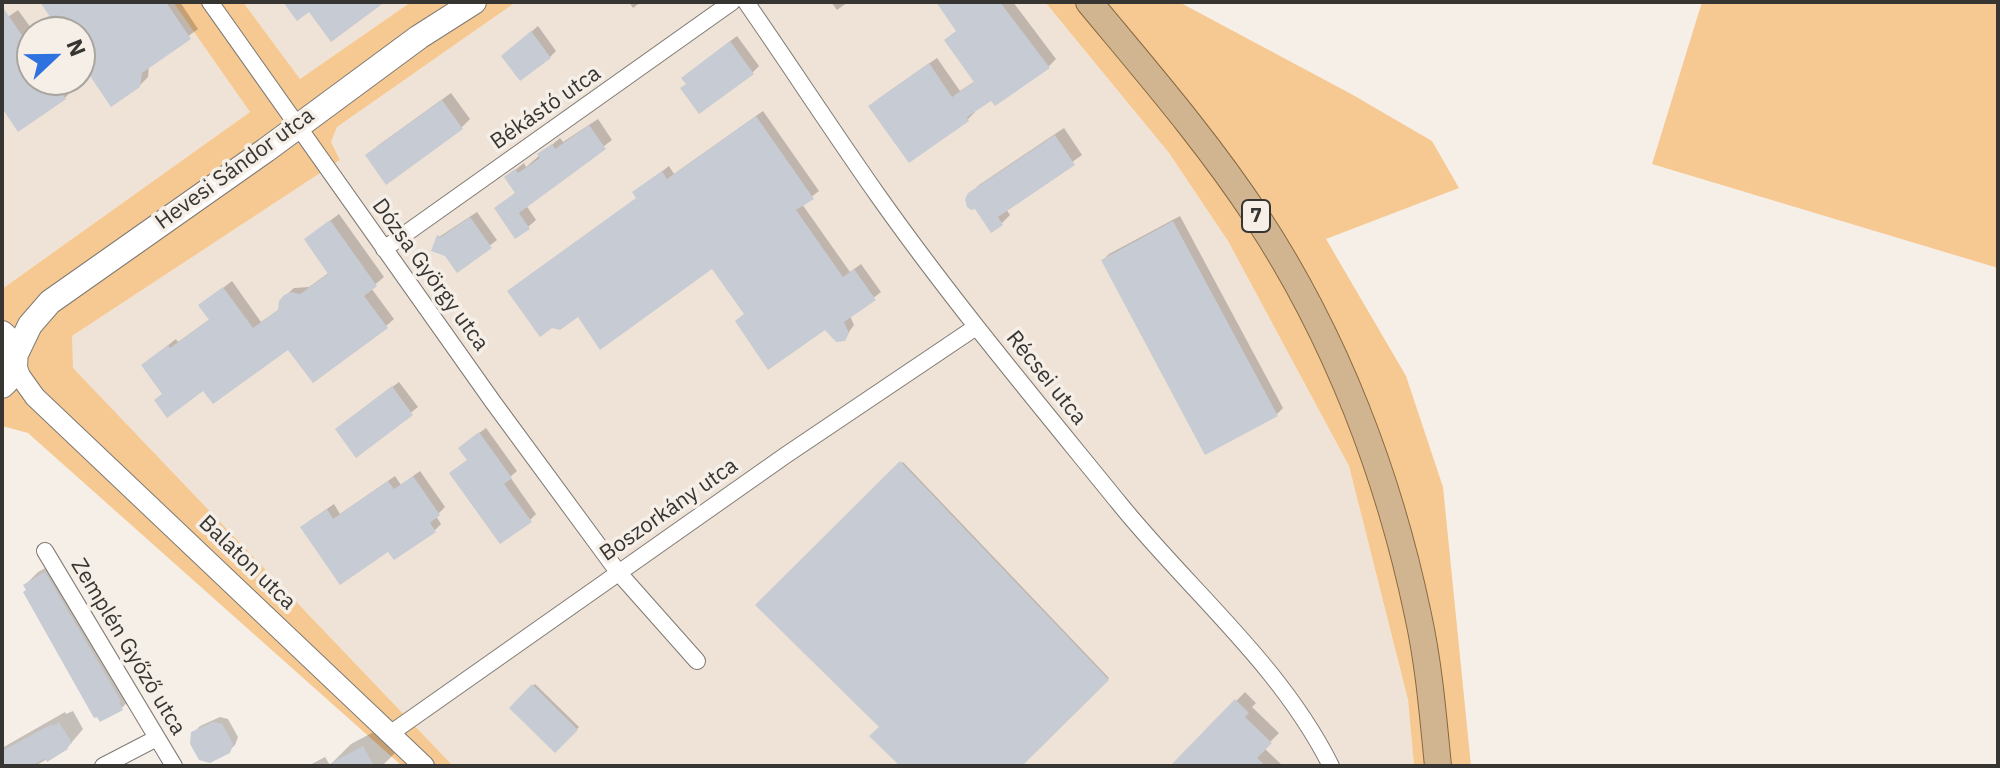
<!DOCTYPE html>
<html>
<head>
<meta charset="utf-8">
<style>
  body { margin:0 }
  #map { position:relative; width:2000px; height:768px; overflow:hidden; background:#f5efe8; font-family:"IBM Plex Sans",sans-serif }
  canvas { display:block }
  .frame { position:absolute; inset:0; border:4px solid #373532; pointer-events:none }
  .north { position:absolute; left:16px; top:16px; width:80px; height:80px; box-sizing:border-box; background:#f5efe8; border:2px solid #a9a59f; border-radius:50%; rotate:68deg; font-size:22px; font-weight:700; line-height:32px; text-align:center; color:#373532 }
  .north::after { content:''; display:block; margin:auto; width:28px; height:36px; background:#2e72df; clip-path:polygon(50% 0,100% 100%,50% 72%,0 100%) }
</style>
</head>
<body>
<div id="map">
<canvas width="2000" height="768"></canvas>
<div class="frame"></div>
<div class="north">N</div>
</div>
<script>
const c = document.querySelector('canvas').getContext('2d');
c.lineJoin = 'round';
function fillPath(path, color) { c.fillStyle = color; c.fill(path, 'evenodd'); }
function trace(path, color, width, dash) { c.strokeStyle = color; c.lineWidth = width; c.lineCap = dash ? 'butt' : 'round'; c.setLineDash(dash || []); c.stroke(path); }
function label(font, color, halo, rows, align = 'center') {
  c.font = font + ' "IBM Plex Sans",sans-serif'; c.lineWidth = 7; c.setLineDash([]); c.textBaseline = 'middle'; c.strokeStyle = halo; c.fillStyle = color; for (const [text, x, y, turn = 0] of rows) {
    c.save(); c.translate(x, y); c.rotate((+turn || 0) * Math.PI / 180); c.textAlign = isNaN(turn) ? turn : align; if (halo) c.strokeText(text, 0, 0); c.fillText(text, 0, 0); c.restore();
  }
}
fillPath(new Path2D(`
  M2 2H173L250 112 2 289ZM32 32H80V80H32Z
  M243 2H411L300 79Z
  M516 2H1045L1169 153 1228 241 1349 466 1408 700 1414 766H453L72 368V336L340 160 331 142 337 127Z`), '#efe3d7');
fillPath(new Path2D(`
  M173 2H243L300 79 411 2H516L337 127 331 142 340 160 72 336 73 368 453 766H402L28 433 2 426V289L250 112Z
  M1045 2H1179L1353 95 1432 141 1459 188 1326 239 1406 376 1443 487 1471 766H1414L1408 700 1349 466 1228 241 1169 153Z
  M1702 2H1998V268L1652 164Z`), '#f7c992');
fillPath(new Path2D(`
  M42 2H180L198 29 149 65 148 77 139 86 80 58V32H63Z
  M629 2H641L633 8Z
  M831 2H848L837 10Z
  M998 2H1013L1056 59 1049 66 992 98 974 110 975 112 968 119 878 99 937 58 960 91 975 81Z
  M18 10 34 32 32 80H67L73 89 65 98 2 104V21Z
  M538 26 556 51 550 57 511 49Z
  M737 36 759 66 753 72 688 83 690 72Z
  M451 93 470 119 462 127 376 147Z
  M763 111 819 191 802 204 850 272 861 264 881 292 850 316 854 325 844 339 825 328 746 313 713 266 635 192 669 166 674 174Z
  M598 119 612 140 526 205 536 220 528 227 496 208 517 192 515 170 524 163 526 167 560 138 563 142Z
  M1064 128 1082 155 1006 209 1010 215 1002 223 970 194 979 185Z
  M477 212 497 240 457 270 439 237Z
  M339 214 384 277 371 288 394 319 386 326 288 347 204 388 164 393 143 365 176 339 178 342 210 319 201 305 232 281 261 322 281 308 285 296 294 288 309 287 330 272 306 239Z
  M1180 216 1283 408 1277 414 1103 260 1109 254Z
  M399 382 418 407 357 455 344 423Z
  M486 428 517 471 510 477 536 514 530 520 468 459 467 442Z
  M903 462 1109 678 1019 766H903L882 727 758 605Z
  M420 471 445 507 436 516 441 524 435 530 389 549 309 521 334 504 340 514 395 476 401 485Z
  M58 561 134 695 122 708 25 585 38 572Z
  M535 684 579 727 555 751 511 708Z
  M1245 692 1256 703 1252 707 1279 733 1264 748 1283 766H1173Z
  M73 711 83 729 67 748 35 766H2V748L65 712 66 714Z
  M220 717 228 719 238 737 235 745 228 752 193 733 200 726Z
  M385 726 398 750 382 766H308L325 757 330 765 351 744Z`), '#0003');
fillPath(new Path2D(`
  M40 2H166L191 39 142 73 140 87 111 107 80 61V32H60Z
  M283 2H385L331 42 309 12 297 21Z
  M936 2H1000L1050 68 995 106 991 101 967 117 969 121 909 163 868 106 929 63 952 97 974 82 944 40 956 31Z
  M2 6 32 50V80H53L66 99 18 132 2 108Z
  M531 31 551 58 520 81 501 56Z
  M730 41 754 74 699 114 680 88 686 84 681 78Z
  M442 100 463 129 386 185 365 155Z
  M756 116 814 199 796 210 843 277 854 269 876 300 844 322 849 333 845 341 836 342 825 330 768 370 735 321 744 314 712 269 600 350 578 317 560 330 552 328 540 337 507 291 636 198 632 192 662 171 667 179Z
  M589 125 606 149 519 213 530 229 515 239 494 208 515 193 504 177 515 169 518 173 540 158 537 154 552 144 555 149Z
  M1055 135 1075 165 998 217 1003 225 991 233 975 209 971 210 967 207 965 199 968 193Z
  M470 217 492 248 457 273 445 256 431 251 437 235 441 237Z
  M330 220 377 286 364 296 388 328 313 383 288 350 213 404 203 391 167 418 154 400 162 394 141 365 168 345 170 348 209 320 198 305 223 287 253 328 278 310 279 301 284 295 291 292 300 294 328 274 304 239Z
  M1173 221 1278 416 1205 455 1101 260Z
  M392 386 413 415 356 458 335 429Z
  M479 432 512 478 504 484 532 522 500 544 449 473 467 460 458 448Z
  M900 461 1109 680 1022 766H900L869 736 879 727 755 605Z
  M413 476 440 515 430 523 436 532 394 560 388 552 340 585 300 527 327 509 333 519 388 481 394 489Z
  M45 572 121 701 119 703 123 710 100 722 97 717 94 718 23 592 26 590 23 585Z
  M532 684 578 730 555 753 509 708Z
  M1235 699 1249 713 1245 717 1272 743 1257 758 1266 766H1170Z
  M59 722 72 743 67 746 68 749 47 762 45 758 31 766H2V751L52 724 53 726Z
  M213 722 222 724 233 744 230 753 210 763 199 760 190 744 191 732Z
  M363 746 374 766H326Z`), '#c7cbd3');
const minor = new Path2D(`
  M210 2 493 402 618 572 697 661
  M746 2C791 67 834 133 879 197 954 303 1037 402 1119 503 1189 590 1280 664 1331 766
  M384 249 732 2
  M45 551 174 766
  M391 733 786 455 976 327
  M103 766 157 738`);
const tertiary = new Path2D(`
  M16 365 20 376 35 397 424 766`);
const secondary = new Path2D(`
  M2 333C20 348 20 371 2 386
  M16 354 30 325 50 302 266 150 419 37 474 2`);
const primary = new Path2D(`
  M1089 2C1147 72 1207 141 1257 217 1336 337 1389 476 1418 615 1429 665 1433 716 1438 766`);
trace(minor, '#7f7a73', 18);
trace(tertiary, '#7f7a73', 22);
trace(secondary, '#7f7a73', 26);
trace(primary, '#876840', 28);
trace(minor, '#fff', 16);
trace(tertiary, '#fff', 20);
trace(secondary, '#fff', 24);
trace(primary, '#d1b591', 26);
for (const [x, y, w] of [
  [1256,216,28]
]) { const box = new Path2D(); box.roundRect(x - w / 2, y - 16, w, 32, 6); c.fillStyle = '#f5efe8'; c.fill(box); trace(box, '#373532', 2); }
label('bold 20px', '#373532', null, [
  ["7",1256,216]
]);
label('22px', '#373532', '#f5efe8', [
  ["Békástó utca",546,108,-35],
  ["Hevesi Sándor utca",235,169,-36],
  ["Dózsa György utca",430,275,54],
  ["Récsei utca",1046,378,51],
  ["Boszorkány utca",669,510,-35],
  ["Balaton utca",247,563,44],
  ["Zemplén Győző utca",128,647,59]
]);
</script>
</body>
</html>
